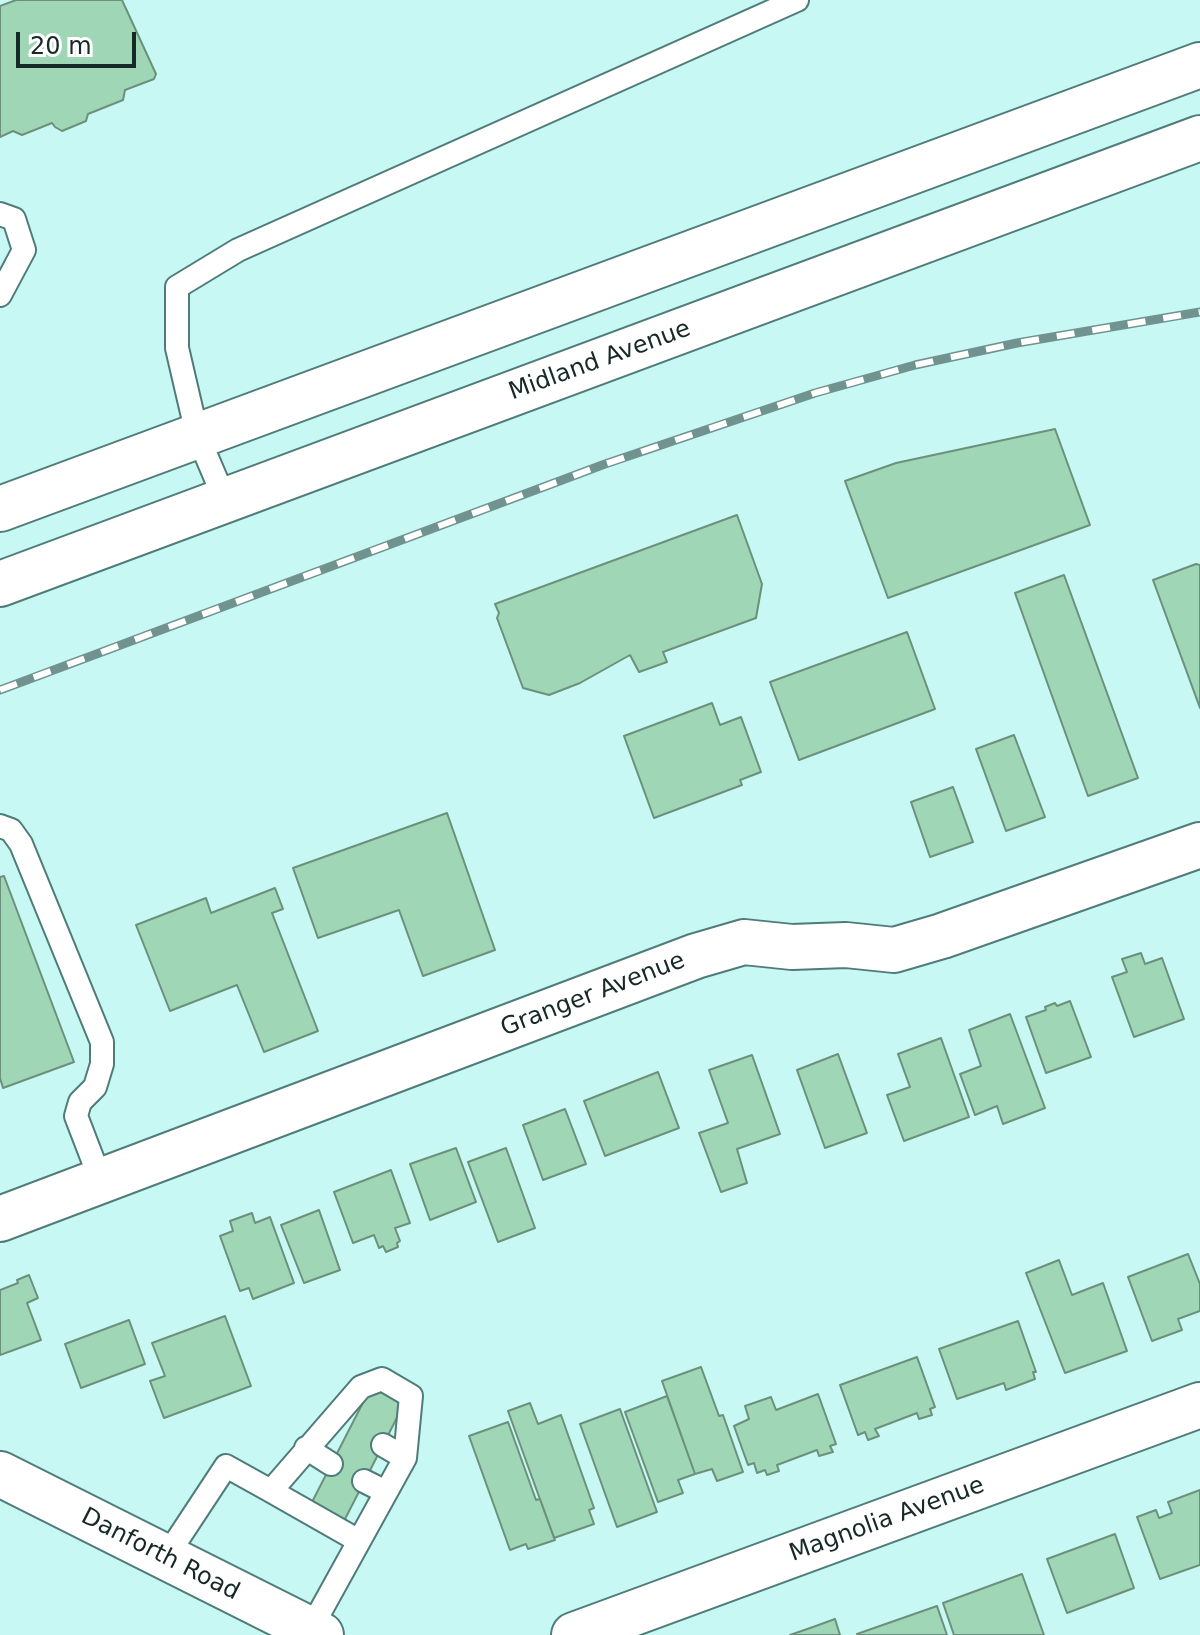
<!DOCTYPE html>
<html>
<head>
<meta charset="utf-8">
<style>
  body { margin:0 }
  #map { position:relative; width:1200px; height:1635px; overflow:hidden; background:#c8f8f3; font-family:"DejaVu Sans",sans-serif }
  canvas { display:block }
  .scale { position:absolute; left:16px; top:32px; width:120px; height:36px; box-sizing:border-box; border:4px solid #162927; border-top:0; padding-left:10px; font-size:24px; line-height:28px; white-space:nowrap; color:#162927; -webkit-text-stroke:6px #fff; paint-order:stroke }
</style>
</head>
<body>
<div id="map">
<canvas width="1200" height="1635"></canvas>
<div class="scale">20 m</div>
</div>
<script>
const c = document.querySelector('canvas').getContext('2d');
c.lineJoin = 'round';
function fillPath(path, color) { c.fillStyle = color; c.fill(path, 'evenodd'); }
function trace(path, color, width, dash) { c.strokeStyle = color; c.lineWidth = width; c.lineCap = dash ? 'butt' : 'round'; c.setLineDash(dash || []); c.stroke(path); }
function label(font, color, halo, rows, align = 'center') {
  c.font = font + ' "DejaVu Sans",sans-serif'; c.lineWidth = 6; c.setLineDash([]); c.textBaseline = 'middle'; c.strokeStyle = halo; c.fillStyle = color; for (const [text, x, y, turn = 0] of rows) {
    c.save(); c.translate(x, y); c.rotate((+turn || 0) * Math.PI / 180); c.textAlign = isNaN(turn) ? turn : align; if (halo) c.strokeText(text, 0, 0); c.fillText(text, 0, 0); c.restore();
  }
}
const building = new Path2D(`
  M16 0H122L156 74 154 79 125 90 123 100 88 114 86 121 62 131 55 127 52 123 22 135 13 131 0 137V6Z
  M1055 429 1090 525 888 598 845 481 896 463Z
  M737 515 762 584 756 618 663 652 667 662 639 672 630 655 580 683 549 695 523 688 497 618 499 613 495 604Z
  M1196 564 1200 565V708L1153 580Z
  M1064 575 1138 778 1088 796 1015 593Z
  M907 632 935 709 799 760 770 682Z
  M712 703 720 725 741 717 761 772 740 780 742 785 654 818 624 736Z
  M1014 735 1045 817 1006 831 976 749Z
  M953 787 973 842 930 857 911 802Z
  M447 813 495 950 423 976 399 910 318 938 293 868Z
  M4 876 74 1062 3 1088 0 1078V877Z
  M275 888 283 909 272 913 318 1031 264 1052 237 985 170 1011 136 925 206 898 211 913Z
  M1141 953 1145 964 1162 958 1184 1019 1134 1037 1112 977 1127 972 1122 959Z
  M1070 1001 1091 1057 1046 1073 1026 1017 1046 1010 1045 1007 1055 1003 1057 1006Z
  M1010 1014 1045 1108 1003 1124 997 1106 975 1115 960 1074 981 1066 969 1030Z
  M941 1038 969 1117 904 1141 887 1095 910 1087 898 1054Z
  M838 1054 867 1133 825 1148 797 1070Z
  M752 1055 780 1134 737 1149 747 1183 721 1192 699 1133 728 1123 709 1070Z
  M658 1072 679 1128 605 1156 584 1101Z
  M565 1109 586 1164 543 1180 523 1125Z
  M456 1148 476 1202 430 1220 410 1164Z
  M506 1148 535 1228 498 1242 468 1162Z
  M391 1170 410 1223 395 1228 400 1241 397 1243 398 1247 386 1252 383 1246 379 1248 374 1235 353 1243 334 1192Z
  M319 1210 340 1270 304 1283 281 1225Z
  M252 1213 255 1223 270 1217 294 1283 253 1299 249 1288 240 1291 220 1236 233 1231 230 1221Z
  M1188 1254 1200 1284V1311L1178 1319 1182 1330 1152 1341 1128 1277Z
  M1059 1260 1072 1295 1103 1283 1127 1351 1065 1373 1026 1273Z
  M29 1275 38 1298 27 1303 41 1340 0 1355V1290L18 1283 17 1280Z
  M225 1316 251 1386 164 1418 150 1381 165 1376 152 1343Z
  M129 1320 145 1364 81 1388 65 1344Z
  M1018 1321 1036 1372H1033L1035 1379 1006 1390 1004 1383 957 1399 939 1349Z
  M917 1357 935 1407 930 1409 932 1415 919 1419 917 1413 875 1429 879 1436 868 1440 865 1432 858 1435 840 1385Z
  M701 1367 719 1416 723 1415 743 1472 717 1481 712 1469 695 1474 662 1381Z
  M371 1387 404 1404 344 1521 311 1504Z
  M818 1394 836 1444 830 1446 833 1452 819 1456 817 1450 777 1465 779 1471 767 1475 765 1470 757 1473 754 1463 748 1465 734 1426 749 1419 745 1406 771 1397 776 1410Z
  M667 1396 695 1474 678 1480 683 1493 658 1502 625 1412Z
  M530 1403 538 1424 561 1415 594 1508 589 1510 594 1524 554 1538 508 1411Z
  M620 1409 657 1512 617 1527 580 1424Z
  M508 1422 536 1500 540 1499 555 1540 528 1549 526 1544 510 1550 469 1436Z
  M1200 1490V1565L1160 1579 1137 1517 1156 1510 1159 1518 1172 1513 1168 1502Z
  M1115 1534 1134 1588 1067 1613 1047 1559Z
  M1022 1574 1044 1635H954L943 1603Z
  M937 1606 947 1635H857V1634Z
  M835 1619 840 1635H790L813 1627Z`);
fillPath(building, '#9ed6b6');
trace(building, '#6d907c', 2);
const lane = new Path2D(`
  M0 214 14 219 24 250 0 295
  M225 500 197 434 177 348V287L238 250 797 0
  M0 826 11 830 21 844 102 1042V1064L95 1087 80 1102 76 1116 101 1181
  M383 1445 405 1458
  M306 1448 331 1464
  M364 1481 386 1492
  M271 1491 359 1541
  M166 1557 226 1466 271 1491 361 1387 382 1379 411 1396 405 1458 310 1630`);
const street = new Path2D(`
  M0 1219 696 956 744 942 792 947 846 945 894 950 942 936 1200 845
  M574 1635 1200 1405`);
const secondary = new Path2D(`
  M0 509 1200 65
  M0 584 1200 138
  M0 1474 321 1635`);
trace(lane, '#4f7c78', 26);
trace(street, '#4f7c78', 48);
trace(secondary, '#4f7c78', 48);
trace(lane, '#fff', 22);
trace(street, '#fff', 44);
trace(secondary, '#fff', 44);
const rail = new Path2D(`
  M0 690 605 464 815 393 915 365 1017 343 1200 312`);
trace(rail, '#719390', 9);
trace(rail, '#fff', 6, [18]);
label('24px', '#162927', '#fff', [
  ["Midland Avenue",600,361,-20],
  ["Granger Avenue",593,995,-21],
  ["Magnolia Avenue",887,1520,-20],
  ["Danforth Road",160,1555,27]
]);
</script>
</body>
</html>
